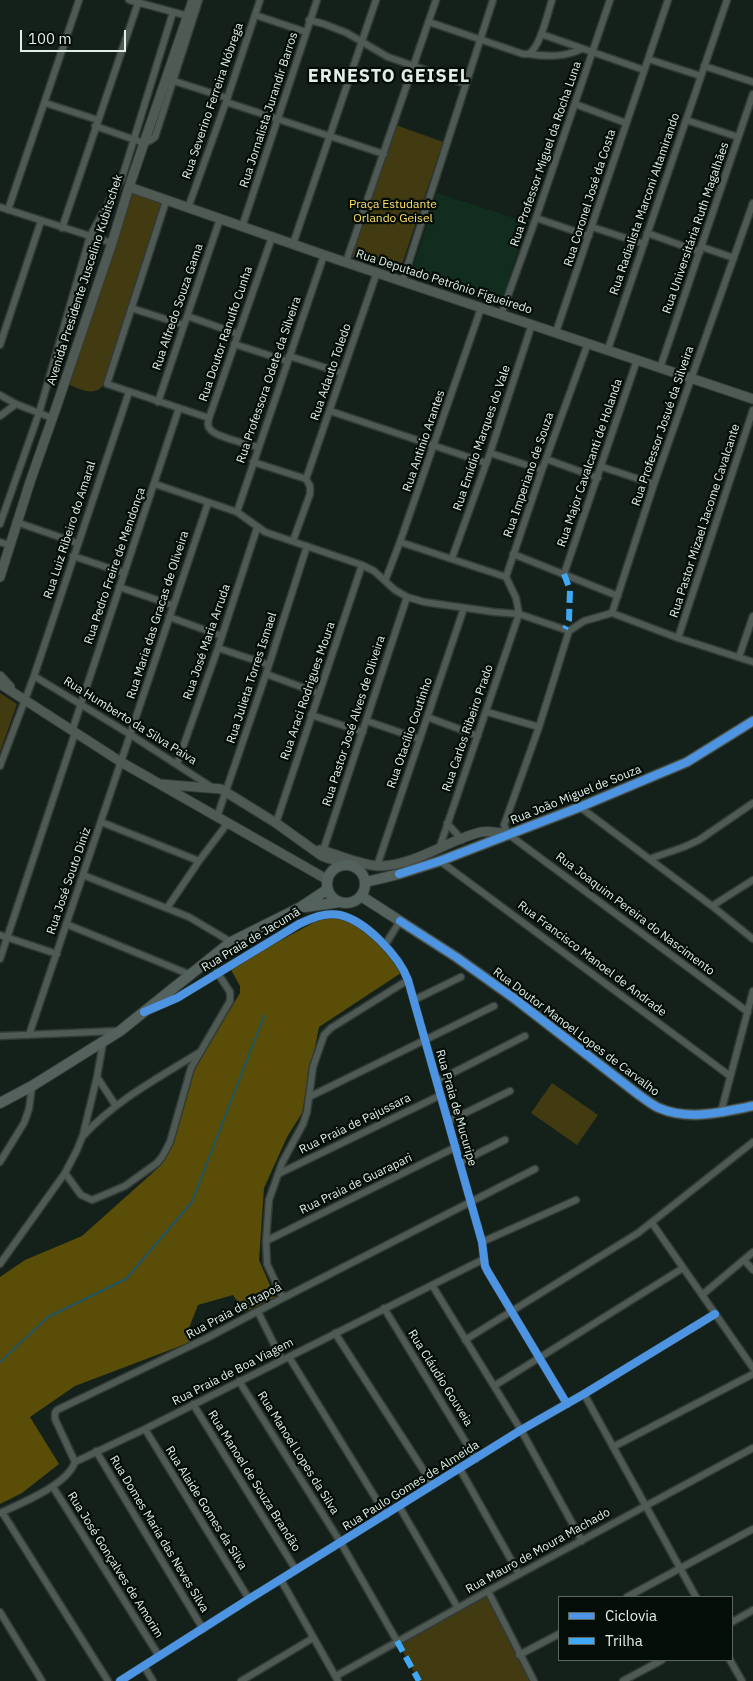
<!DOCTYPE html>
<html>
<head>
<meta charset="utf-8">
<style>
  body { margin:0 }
  #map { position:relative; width:753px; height:1681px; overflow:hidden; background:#14211a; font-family:"IBM Plex Sans",sans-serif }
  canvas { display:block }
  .legend { position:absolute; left:558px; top:1596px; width:175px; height:65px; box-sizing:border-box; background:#040d08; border:1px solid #5c6761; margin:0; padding:6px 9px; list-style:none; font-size:15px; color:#e1efe6 }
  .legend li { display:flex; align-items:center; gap:10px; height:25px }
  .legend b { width:25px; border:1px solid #5c6761 }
  .scale { position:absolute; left:20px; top:30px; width:106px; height:22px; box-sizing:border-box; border:2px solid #e1efe6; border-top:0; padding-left:6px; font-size:15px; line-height:18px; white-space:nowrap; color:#e1efe6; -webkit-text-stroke:4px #040d08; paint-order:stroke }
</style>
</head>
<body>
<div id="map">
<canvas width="753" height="1681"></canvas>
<ul class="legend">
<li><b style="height:6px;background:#4d94e3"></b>Ciclovia</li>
<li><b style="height:6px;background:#3fa9f5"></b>Trilha</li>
</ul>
<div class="scale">100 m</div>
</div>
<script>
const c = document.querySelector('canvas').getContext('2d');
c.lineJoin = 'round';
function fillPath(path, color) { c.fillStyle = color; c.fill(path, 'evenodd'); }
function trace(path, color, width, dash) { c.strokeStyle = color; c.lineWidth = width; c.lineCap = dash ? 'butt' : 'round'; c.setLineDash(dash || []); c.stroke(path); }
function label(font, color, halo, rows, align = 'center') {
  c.font = font + ' "IBM Plex Sans",sans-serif'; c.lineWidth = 4.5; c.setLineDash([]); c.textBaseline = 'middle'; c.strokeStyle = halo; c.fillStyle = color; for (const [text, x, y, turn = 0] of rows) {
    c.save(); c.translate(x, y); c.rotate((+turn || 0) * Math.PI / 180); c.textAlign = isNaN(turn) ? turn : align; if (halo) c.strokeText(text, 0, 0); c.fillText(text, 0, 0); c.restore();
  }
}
fillPath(new Path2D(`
  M437 193 527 222 501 304 411 275Z`), '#102d1e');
fillPath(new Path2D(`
  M396 125 443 142 399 273 351 257Z
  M132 193 162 202 103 385C94 398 79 388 67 384Z
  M0 693 17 704 0 752Z
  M552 1083 598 1115 577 1145 531 1113Z
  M488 1591 535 1681H419L397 1641Z`), '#423a11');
fillPath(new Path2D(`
  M335 911 382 939 404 971 319 1027 302 1113 287 1137 264 1188 259 1260 275 1297 245 1312 233 1295 198 1305 187 1333 191 1342 75 1386 30 1417 59 1464 22 1493 0 1504V1277L25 1260 82 1236 158 1168 194 1070 240 993V986L230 968Z`), '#594d08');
trace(new Path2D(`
  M0 1362 48 1317 126 1279 192 1202 264 1016`), '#1e5666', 2);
const street = new Path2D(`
  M129 0 188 16
  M255 15 306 32
  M309 20 324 24 347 33 388 57 466 84
  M429 22 523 54H529C541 45 547 15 552 0
  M541 34 644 70
  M529 54C548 57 564 57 582 49
  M648 59 701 76
  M704 66 753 82
  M174 81 227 98
  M226 102 384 154
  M45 103 98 120
  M575 104 626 123
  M686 120 738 137
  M95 126 144 143 151 140 155 137 199 0
  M166 201 107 384 209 418
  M0 207 112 243
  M188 208 226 102 260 0
  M8 210 79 0
  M536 218 589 236
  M242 227 317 0
  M592 227 644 244
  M62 228 138 3
  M647 233 700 252
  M293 244 376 0
  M702 247 734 258
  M346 262 436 0
  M403 280 493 0
  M131 308 184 325
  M501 315 536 218 610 0
  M187 316 238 334
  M556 332 668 0
  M234 344 287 361
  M0 345 41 221
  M608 349 727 0
  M289 356 342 373
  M660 368 753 94
  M0 395 16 404 52 418
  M158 402 220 219
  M330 411 486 463
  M0 416 16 404
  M258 447C248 444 215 437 210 429 207 426 208 422 209 418L272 237
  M490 453 542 470
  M546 459 598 478
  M253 462 306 479 310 486V494L293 541
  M602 467 654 484
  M306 479 377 272
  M155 484 237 512 265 532 362 565 374 571 395 590 407 597 424 602 494 612 519 614 569 631
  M237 512 324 255
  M16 522 77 543
  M0 524 39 413 90 236 122 178 173 12
  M0 542 9 545
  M400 542 506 577
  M513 554 618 596
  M73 556 124 573
  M452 558 490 453 532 324
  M564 574 637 360
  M385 581 400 542 481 308
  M119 587 172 605
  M612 613 654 484 753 203
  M612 613 678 638 753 662
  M169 617 222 636
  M569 631 539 727 504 825 508 834 748 1012
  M569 631 584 621 612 613
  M678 638 753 410
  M218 648 269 665
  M739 657 753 616
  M266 674 318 693
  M34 676 131 735 213 788
  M487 712 539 727
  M311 715 363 732
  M427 717 478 736
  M367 721 419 739
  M72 731 179 408
  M177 764 218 648 257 528
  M0 766 34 676 129 392
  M580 807 712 906 753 939
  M217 817 266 674 307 546
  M101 822 199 861
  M276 823 362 565
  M447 823 462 840
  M439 849 519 614 516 598 506 577 542 470 588 343
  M323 851 407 597
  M649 859 684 847 699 840 753 803
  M440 861 730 1076
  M377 866 464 608
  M83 875 189 917 231 942
  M712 906 753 880
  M167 908 199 861 227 824
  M66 924 191 975
  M0 935 57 954
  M385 945 400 921
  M0 959 75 733
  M414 1000 461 977
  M148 1011 177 998 299 924C312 918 325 912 340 915 366 921 399 956 408 980L482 1242 485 1266 488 1272 567 1404
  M29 1035 208 503
  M0 1036 116 1031
  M97 1077 116 1106
  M437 1081 525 1036
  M309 1097 494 1006
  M721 1112 753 991
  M449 1121 510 1091
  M84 1135C116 1100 160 1077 200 1052
  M0 1162 24 1123 29 1109 32 1086
  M461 1162 505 1140
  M65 1173 81 1195 92 1200 125 1186 157 1163 162 1157 170 1142 191 1068 230 1001V992L217 972
  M278 1174 441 1095
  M652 1223 753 1368
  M266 1241 456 1147
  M482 1242 576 1200
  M744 1260 753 1270
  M0 1264 65 1173 77 1150 83 1135 97 1077 103 1043
  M432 1285 521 1430 582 1541
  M702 1295 753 1252
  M283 1298 267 1264 266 1241 269 1200 282 1163 303 1124 307 1112 313 1067 324 1035 331 1028 408 980
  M384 1308 476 1459
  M258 1312 282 1360
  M335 1333 433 1485
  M465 1340 638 1233 753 1142
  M289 1357 386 1515
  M239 1381 341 1543 397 1641
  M494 1386 683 1268
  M584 1394 696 1597
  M193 1404 296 1570
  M145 1429 249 1599
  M613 1447 753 1374
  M96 1451 203 1629
  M75 1462 55 1419V1413L57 1410 205 1339 283 1298 535 1169
  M460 1469 519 1574
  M53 1487 159 1656
  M399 1506 458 1608
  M2 1512 108 1681
  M0 1513C22 1503 67 1485 75 1462L145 1429 484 1259
  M281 1580 338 1681
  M488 1591 534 1681
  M627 1597 753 1529
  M0 1612 42 1681
  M732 1622 753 1610
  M519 1655 559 1634
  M730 1660 742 1681
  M144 1666 153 1681
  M336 1676 488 1591 753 1448
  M120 1681 249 1599 521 1430 584 1394 715 1314
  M241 1681 313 1638
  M623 1681 662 1660`);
const secondary = new Path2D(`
  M129 187 324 255 753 399
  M0 577 30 482 57 405 112 243 129 187 193 0
  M0 676 10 687
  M0 684 121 762 328 880
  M160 784 221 789 276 823 322 856 347 865
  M319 850C338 854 359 865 379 866 415 866 447 840 481 832 489 830 500 833 508 834`);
const primary = new Path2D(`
  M327 884a19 19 0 1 1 38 0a19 19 0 1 1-38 0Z
  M366 882 399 874 440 861 580 807 687 762 753 721
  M361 896 456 957 515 999 639 1095C645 1099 652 1105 659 1108 689 1121 722 1112 753 1106
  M305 907 340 902
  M0 1103 32 1086 120 1031 231 942 301 907 328 889`);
trace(street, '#323b37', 9);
trace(secondary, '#323b37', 11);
trace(primary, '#323b37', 12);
trace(street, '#505a55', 6);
trace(secondary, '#505a55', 9);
trace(primary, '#53625d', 10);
trace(new Path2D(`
  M564 574 570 590 569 620 565 629
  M397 1641 419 1681`), '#3fa9f5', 6, [12, 6]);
trace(new Path2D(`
  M399 874 440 861 580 807 687 762 753 721
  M400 921 456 957 515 999 639 1095C645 1099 652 1105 659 1108 689 1121 722 1112 753 1106
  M144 1012 177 998 299 924C312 918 325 912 340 915 366 921 399 956 408 980L482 1242 485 1266 488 1272 567 1404
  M120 1681 249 1599 521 1430 584 1394 715 1314`), '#4d94e3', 8);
label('12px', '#e1efe6', '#040d08', [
  ["Rua Severino Ferreira Nóbrega",213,101,-71],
  ["Rua Jornalista Jurandir Barros",269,110,-72],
  ["Rua Professor Miguel da Rocha Luna",546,154,-71],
  ["Rua Coronel José da Costa",590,198,-72],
  ["Rua Radialista Marconi Altamirando",645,204,-71],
  ["Rua Universitária Ruth Magalhães",696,228,-71],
  ["Avenida Presidente Juscelino Kubitschek",85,280,-72],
  ["Rua Deputado Petrônio Figueiredo",444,282,18],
  ["Rua Alfredo Souza Gama",178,307,-71],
  ["Rua Doutor Ranulfo Cunha",226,334,-71],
  ["Rua Adauto Toledo",331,372,-71],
  ["Rua Professora Odete da Silveira",269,380,-71],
  ["Rua Professor Josué da Silveira",663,426,-71],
  ["Rua Emídio Marques do Vale",482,438,-71],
  ["Rua Antinio Arantes",424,441,-71],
  ["Rua Major Cavalcanti de Holanda",590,463,-71],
  ["Rua Imperiano de Souza",529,475,-71],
  ["Rua Pastor Mizael Jacome Cavalcante",705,521,-72],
  ["Rua Luiz Ribeiro do Amaral",70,530,-72],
  ["Rua Pedro Freire de Mendonça",115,566,-71],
  ["Rua Maria das Gracas de Oliveira",158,615,-72],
  ["Rua José Maria Arruda",207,642,-71],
  ["Rua Julieta Torres Ismael",252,678,-72],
  ["Rua Araci Rodrigues Moura",308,691,-71],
  ["Rua Humberto da Silva Paiva",130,721,32],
  ["Rua Pastor José Alves de Oliveira",354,721,-72],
  ["Rua Carlos Ribeiro Prado",468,728,-71],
  ["Rua Otacílio Coutinho",410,733,-71],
  ["Rua João Miguel de Souza",576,795,-22],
  ["Rua José Souto Diniz",69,881,-71],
  ["Rua Joaquim Pereira do Nascimento",635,914,37],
  ["Rua Praia de Jacumã",251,940,-31],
  ["Rua Francisco Manoel de Andrade",592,959,37],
  ["Rua Doutor Manoel Lopes de Carvalho",576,1032,37],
  ["Rua Praia de Mucuripe",456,1108,74],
  ["Rua Praia de Pajussara",355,1124,-26],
  ["Rua Praia de Guarapari",356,1184,-26],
  ["Rua Praia de Itapoá",234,1311,-28],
  ["Rua Praia de Boa Viagem",233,1372,-27],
  ["Rua Cláudio Gouveia",440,1378,58],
  ["Rua Manoel Lopes da Silva",298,1453,58],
  ["Rua Manoel de Souza Brandão",254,1481,58],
  ["Rua Paulo Gomes de Almeida",411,1486,-32],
  ["Rua Alaide Gomes da Silva",206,1508,58],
  ["Rua Domes Maria das Neves Silva",159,1534,59],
  ["Rua Mauro de Moura Machado",538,1551,-29],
  ["Rua José Gonçalves de Amorim",115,1565,58]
]);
label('12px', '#fee067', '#040d08', [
  ["Praça Estudante",393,205],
  ["Orlando Geisel",393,219]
]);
c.letterSpacing = '1px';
label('bold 18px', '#e1efe6', '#040d08', [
  ["ERNESTO GEISEL",389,77]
]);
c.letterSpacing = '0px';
</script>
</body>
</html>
